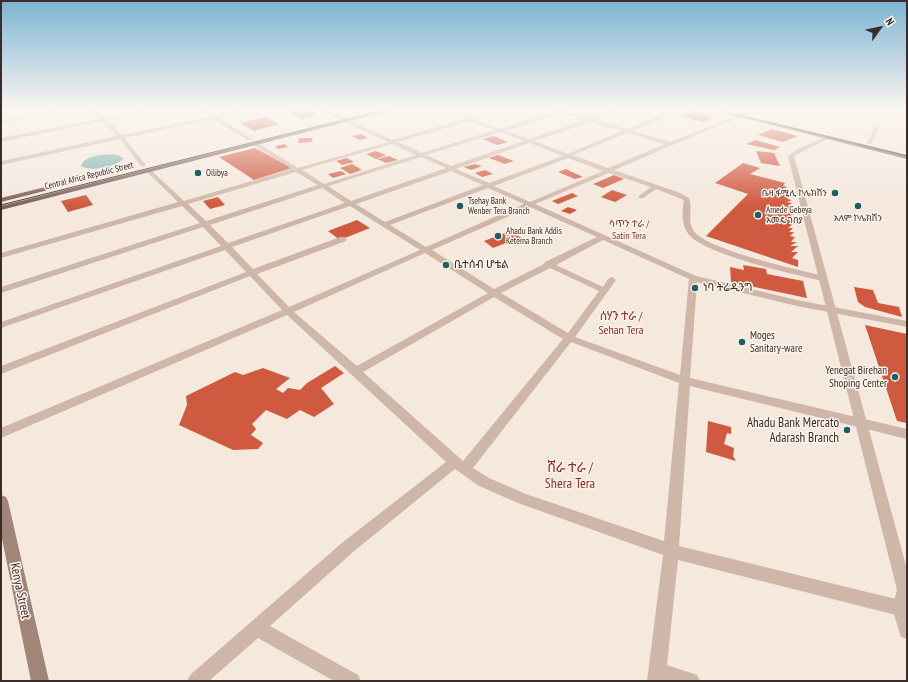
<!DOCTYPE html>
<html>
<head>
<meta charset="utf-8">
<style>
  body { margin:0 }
  #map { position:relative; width:908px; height:682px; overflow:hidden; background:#f5e8dd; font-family:"PT Sans Narrow",sans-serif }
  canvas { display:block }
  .frame { position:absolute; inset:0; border:2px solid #3a2d29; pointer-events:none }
  .north { position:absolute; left:860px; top:8px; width:40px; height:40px; -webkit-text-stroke:3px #fbf3eb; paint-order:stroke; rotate:57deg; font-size:11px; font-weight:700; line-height:16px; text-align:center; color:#3a2d29 }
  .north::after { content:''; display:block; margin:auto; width:14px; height:18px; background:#3a2d29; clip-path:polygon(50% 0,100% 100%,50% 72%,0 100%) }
</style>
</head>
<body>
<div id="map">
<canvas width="908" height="682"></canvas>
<div class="frame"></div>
<div class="north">N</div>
</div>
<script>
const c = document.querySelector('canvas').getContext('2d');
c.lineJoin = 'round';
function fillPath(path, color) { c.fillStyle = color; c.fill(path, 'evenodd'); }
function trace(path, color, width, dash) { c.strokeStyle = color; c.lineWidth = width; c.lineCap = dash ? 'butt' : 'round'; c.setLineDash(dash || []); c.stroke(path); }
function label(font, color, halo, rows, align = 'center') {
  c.font = font + ' "PT Sans Narrow","Noto Sans Ethiopic",sans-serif'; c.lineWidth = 3; c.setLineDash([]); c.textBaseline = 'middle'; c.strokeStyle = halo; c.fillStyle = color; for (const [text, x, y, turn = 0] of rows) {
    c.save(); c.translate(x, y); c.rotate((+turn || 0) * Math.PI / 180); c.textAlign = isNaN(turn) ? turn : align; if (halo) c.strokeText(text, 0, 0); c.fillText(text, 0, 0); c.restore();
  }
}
fillPath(new Path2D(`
  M118 155 123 158 122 160C113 167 92 172 81 166 85 154 107 154 118 155Z`), '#7ab4b3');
fillPath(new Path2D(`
  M287 110H312L315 114 311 117 301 119Z
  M691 111 715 117 703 122 679 116Z
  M265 117 279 124 254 131 240 123Z
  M772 129 798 136 783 142 758 135Z
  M361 134 368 138 359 140 352 136Z
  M494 136 508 142 497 145 483 139Z
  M299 138H313L311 142 298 143Z
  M755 140 780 147 774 150 746 144Z
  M285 144 288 147 278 149 275 146Z
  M255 148 292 168 254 180 219 157Z
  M376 151 386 155 376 159 366 154Z
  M756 151 774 153 780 166 761 163Z
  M498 155 514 161 505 164 489 158Z
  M389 156 398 160 386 163 377 159Z
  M347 158 354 162 342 165 336 161Z
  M743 163 760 168 750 174 785 183 783 186 787 187 784 189 788 190 785 192 790 193 786 196H791L787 199 792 200 787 202 792 203 787 206 793 207 788 210H793L788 213 793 214 788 217H793L788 220 792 221 788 224H793L788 228H793L789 232H794L790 236 795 237 791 242H797L790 246H798L791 252H798L792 258 798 260V267L706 236 748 194 715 183Z
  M352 164 362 170 350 174 340 168Z
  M475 164 482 166 471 170 464 167Z
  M566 169 583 177 575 179 558 172Z
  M485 170 493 174 482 177 475 173Z
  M341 171 346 174 333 178 328 174Z
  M614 175 624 179 603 188 593 184Z
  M612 190 627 195 615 202 601 197Z
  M572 193 578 196 558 204 552 201Z
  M86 195 93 205 68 212 61 201Z
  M218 197 225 205 210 209 203 201Z
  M568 207 577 210 570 214 561 211Z
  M357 220 370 228 340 240 328 231Z
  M505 233 514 234 526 240 512 245 508 242 493 248 484 241Z
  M743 265 766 269 767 274 803 281 807 298 731 282 730 267 744 270Z
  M854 287 873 290 878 303 899 307 902 317 865 307 858 302Z
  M865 325 907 334V423L897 421Z
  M335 366 344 373 321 388 334 404 314 417 300 410 287 419 266 410 252 424 256 429 251 435 263 443 258 449 233 450 179 425 187 405 186 396 235 372 243 375 263 368 290 378 276 389 283 393 288 388 300 390 307 383Z
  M708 421 731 427V434L727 433 724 444 734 448 733 456 736 461 706 452Z`), '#d05a40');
fillPath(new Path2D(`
  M55 110H67L1 123V121Z
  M91 110H96L104 118 142 110H153L107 120 122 135 210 117 200 110H206L215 116 239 110H250L218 118 253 139 248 140 213 119 124 138 146 165 143 167 141 166 120 139 1 165V161L117 136 102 121 1 142V138L99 119Z
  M442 110C452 110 460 117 470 118 479 118 493 110 505 110L475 120 500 129 556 111 555 110H567L566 111 590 118 613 110H621L595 120 627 129 673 110H680L632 131 670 142 752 110H760L708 130 614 170 680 193 689 198C693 208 687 220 693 230 705 250 800 270 825 276L826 278 825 280 822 281C793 274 707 255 689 235 681 225 682 212 684 200L656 189 643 198H639V196L651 187 609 173 535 204 696 276 797 300 907 321V327L797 306 697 282 690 378 907 429V439L690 386 679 546 900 600 906 602 907 605 906 614 900 616 678 560 667 665 697 675 700 681H647L663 555 518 503 479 486 455 469 353 552 270 626 358 675 361 681H334L258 638 209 681H187L190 675 343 542 446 462 287 315 1 438V428L282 310 250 276 1 374V366L246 272 225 250 1 328V322L221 246 203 227 1 293V287L200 223 182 206 1 258V253L178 202 147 172V170H151L184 201 292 169 254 145V143H258L298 168 388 142 344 122V120H348L393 140 465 119ZM561 113 585 120 529 139 505 131ZM470 121 495 130 422 153 398 142ZM590 122 622 131 568 154 534 141ZM500 132 524 141 451 166 426 155ZM627 133 665 144 608 168 573 155ZM529 143 563 156 489 183 456 169ZM392 144 416 155 324 184 302 170ZM421 157 446 168 351 201 328 186ZM568 158 603 171 530 202 494 186ZM451 171 483 185 385 222 356 204ZM296 172 318 185 206 221 188 204ZM322 188 345 203 228 243 210 225ZM488 188 524 204 426 247 390 225ZM350 206 420 250 289 307 257 274 346 241V237H340L253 269 232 247ZM530 207 597 237 545 262 544 264 494 289 432 250ZM603 240 689 279 680 375 575 337 616 280 612 277 609 278 603 287 556 265ZM425 253 488 293 357 366 294 312ZM550 268 599 291 568 333 501 293ZM494 297 563 339 463 461 363 372ZM571 342 679 383 664 541 526 494 489 478 473 468Z
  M875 126 880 127 871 144H867Z`), '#ceb7a8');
fillPath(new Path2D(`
  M328 110 348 120V121L344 122 321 110Z
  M825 137 830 138 794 156 907 569V639L901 637 892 608 897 590 788 156 796 150Z`), '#ceb7a8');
fillPath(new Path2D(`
  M1 495 6 497 8 501 49 681H31L1 534Z`), '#a28579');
fillPath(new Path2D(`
  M383 110H393L1 210V206Z
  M722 110 907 155V159L712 110Z
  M66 182 69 184 68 185 1 202V198Z`), '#7d6359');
trace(new Path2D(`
  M718 110 907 156
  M1 205 383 110`), '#3a2d29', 1);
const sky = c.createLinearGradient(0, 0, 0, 206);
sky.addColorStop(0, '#7cb4d3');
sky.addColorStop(0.53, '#faf5f0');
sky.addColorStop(1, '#faf5f000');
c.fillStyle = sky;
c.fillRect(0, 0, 908, 206);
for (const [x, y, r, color] of [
  [198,173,4,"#1a6060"],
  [835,193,4,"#1a6060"],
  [460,206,4,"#1a6060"],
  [858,206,4,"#1a6060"],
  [758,215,4,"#1a6060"],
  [498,236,4,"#1a6060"],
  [446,265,4,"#1a6060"],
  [695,288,4,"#1a6060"],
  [742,342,4,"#1a6060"],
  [895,377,4,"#1a6060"],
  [847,430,4,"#1a6060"]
]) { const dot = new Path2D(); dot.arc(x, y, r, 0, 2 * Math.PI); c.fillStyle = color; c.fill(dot); trace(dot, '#fbf3eb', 1.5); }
label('9px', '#3a2d29', '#fbf3eb', [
  ["Oilibya",206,173],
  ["ቤዛ ፋሚሊ ኮሌክሽን",827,193,"right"],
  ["Tsehay Bank",468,201],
  ["Wenber Tera Branch",468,211],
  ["Amede Gebeya",766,210],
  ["አመዴ ገበያ",766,220],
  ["አለም ኮሌክሽን",858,218,"center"],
  ["Ahadu Bank Addis",506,231],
  ["Ketema Branch",506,241]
], 'left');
label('9px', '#3a2d29', '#fbf3eb', [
  ["Central Africa Republic Street",89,176,-14]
]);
label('10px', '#902f1b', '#fbf3eb', [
  ["ሳጥን ተራ /",629,224],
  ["Satin Tera",629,236]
]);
label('11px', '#3a2d29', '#fbf3eb', [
  ["ቤተሰብ ሆቴል",454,265],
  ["ነባ ትሬዲንግ",703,288],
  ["Moges",750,336],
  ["Sanitary-ware",750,349],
  ["Yenegat Birehan",887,371,"right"],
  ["Shoping Center",887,384,"right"]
], 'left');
label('12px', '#902f1b', '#fbf3eb', [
  ["ሰሃን ተራ /",621,317],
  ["Sehan Tera",621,331]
]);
label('13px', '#3a2d29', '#fbf3eb', [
  ["Ahadu Bank Mercato",839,423],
  ["Adarash Branch",839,438]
], 'right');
label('13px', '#3a2d29', '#fbf3eb', [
  ["Kenya Street",20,591,78]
]);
label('14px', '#902f1b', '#fbf3eb', [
  ["ሸራ ተራ /",570,468],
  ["Shera Tera",570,484]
]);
</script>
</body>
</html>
